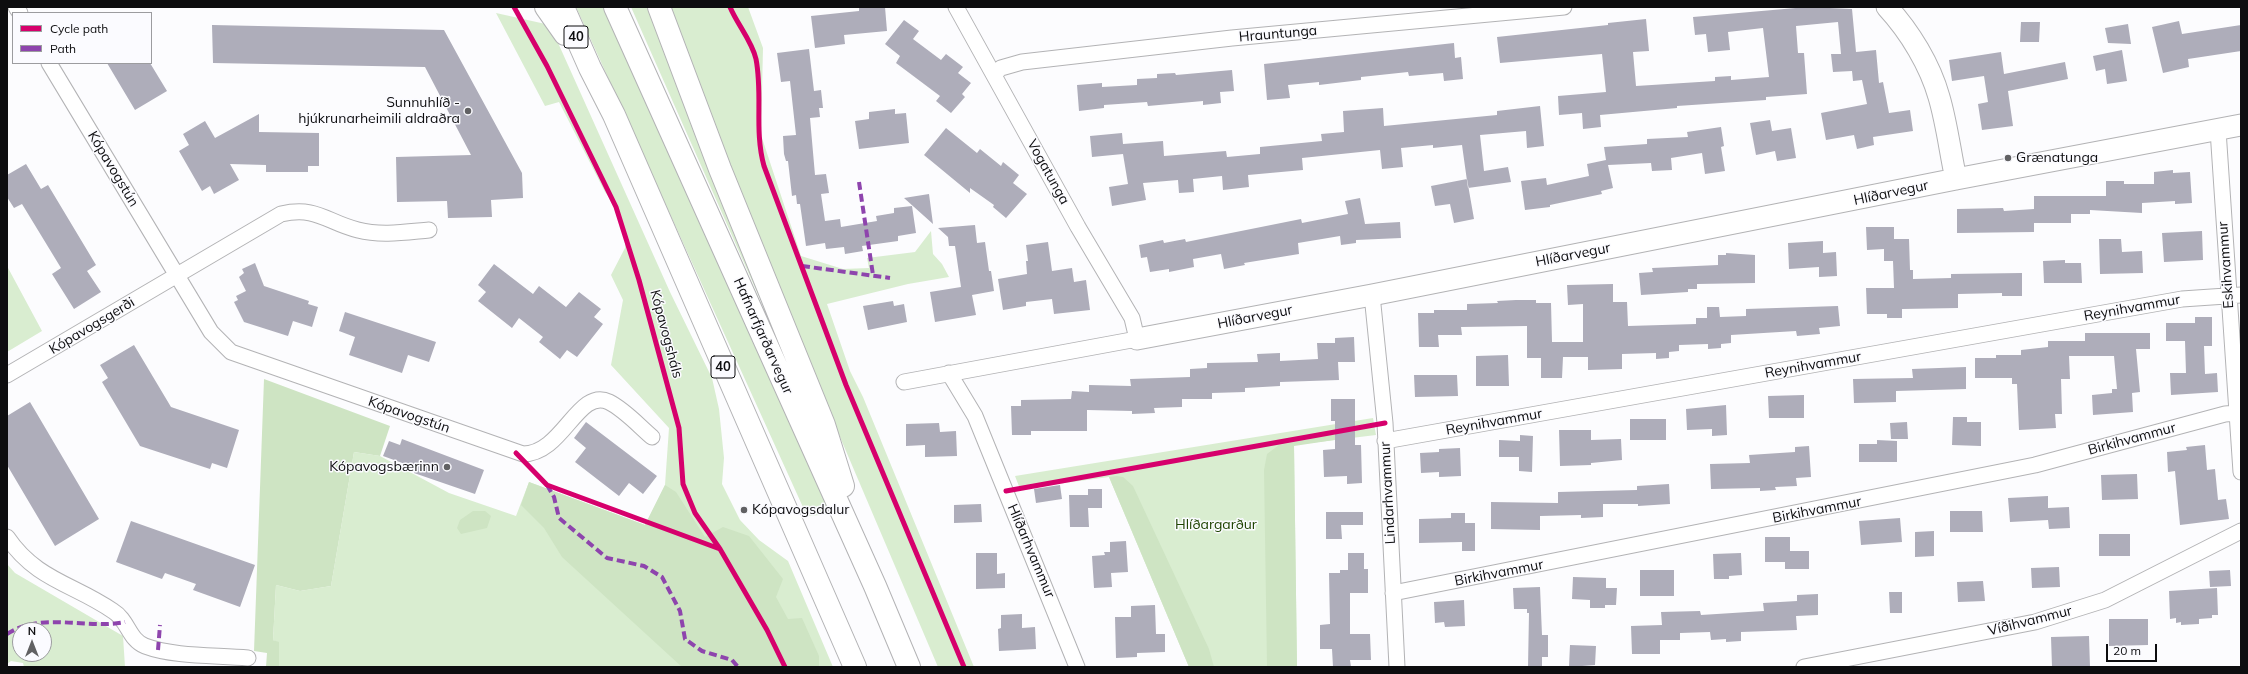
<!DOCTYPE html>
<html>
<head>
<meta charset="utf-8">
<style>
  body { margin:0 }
  #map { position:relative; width:2248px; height:674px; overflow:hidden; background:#fcfcfe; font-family:Mulish,sans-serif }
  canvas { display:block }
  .frame { position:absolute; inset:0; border:8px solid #0d0d0f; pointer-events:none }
  .legend { position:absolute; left:12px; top:12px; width:140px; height:52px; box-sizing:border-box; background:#fbfbff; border:1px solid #9c9c9f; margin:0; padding:5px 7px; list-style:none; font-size:12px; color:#0d0d0f }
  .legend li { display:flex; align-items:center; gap:8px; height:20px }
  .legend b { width:20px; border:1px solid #9c9c9f }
  .north { position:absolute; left:12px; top:622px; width:40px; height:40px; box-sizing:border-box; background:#fbfbff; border:1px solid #9c9c9f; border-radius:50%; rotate:0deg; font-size:11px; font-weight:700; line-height:16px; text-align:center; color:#0d0d0f }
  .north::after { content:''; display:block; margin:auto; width:14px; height:18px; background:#616163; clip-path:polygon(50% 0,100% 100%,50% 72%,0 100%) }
  .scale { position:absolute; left:2106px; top:644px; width:51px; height:18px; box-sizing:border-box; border:2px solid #0d0d0f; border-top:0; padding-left:5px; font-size:12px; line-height:14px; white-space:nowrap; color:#0d0d0f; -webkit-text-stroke:3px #fbfbff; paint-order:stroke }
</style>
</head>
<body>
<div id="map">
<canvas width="2248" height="674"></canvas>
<div class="frame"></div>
<ul class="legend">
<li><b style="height:5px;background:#d6006c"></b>Cycle path</li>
<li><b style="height:5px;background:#8e44ad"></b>Path</li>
</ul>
<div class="north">N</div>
<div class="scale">20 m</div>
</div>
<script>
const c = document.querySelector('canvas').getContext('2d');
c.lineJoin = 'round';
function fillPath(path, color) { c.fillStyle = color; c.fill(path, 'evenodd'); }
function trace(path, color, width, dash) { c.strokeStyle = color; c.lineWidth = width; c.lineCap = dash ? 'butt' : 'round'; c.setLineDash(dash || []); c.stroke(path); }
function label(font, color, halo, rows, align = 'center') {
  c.font = font + ' Mulish,sans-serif'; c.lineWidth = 3; c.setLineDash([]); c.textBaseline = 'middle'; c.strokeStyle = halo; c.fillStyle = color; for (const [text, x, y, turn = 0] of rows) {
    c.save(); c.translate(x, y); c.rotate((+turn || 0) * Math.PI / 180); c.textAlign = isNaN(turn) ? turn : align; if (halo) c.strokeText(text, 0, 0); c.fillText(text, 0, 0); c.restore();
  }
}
fillPath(new Path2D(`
  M576 7H604L833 514 807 516Z
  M631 7H652L774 323 771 324Z
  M665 7H748L763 48 761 135 801 256 843 269 869 268 867 258 915 252 931 231 933 254 942 264 949 277 908 284 827 304 850 371 863 397 974 667H938L768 268Z
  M496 13 550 25 670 292 712 378 719 409 724 458 722 484 740 520 759 540 788 561 833 667H279V643L273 640 276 585 300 591 331 586 354 452 380 456 449 493 516 516 529 482 645 525 665 485 669 428 611 365 623 300 611 275 625 248 626 232 618 210 605 192 559 102 545 106Z
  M7 266 42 331 7 352Z
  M1373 418 1376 435 1294 445 1297 667H1189L1109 477 1020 489 1015 476Z
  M7 564 15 573 123 636 125 667H24L23 663 11 661 7 664ZM20 630H44V654H20Z`), '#d9edd0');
fillPath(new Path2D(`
  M264 379 390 426 380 456 354 452 331 586 300 591 276 585 273 640 279 642V667H266L267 653 254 651Z
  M1330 435H1338L1341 439 1294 446 1297 667H1267L1264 470 1267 454 1279 445Z
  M1117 476 1123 477 1133 486 1209 649 1214 667H1189L1109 477Z
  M529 482 645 525 665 485 676 492 705 537 723 527 749 536 783 579 776 597 788 619 802 618 819 656V667H682L562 557 544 528 521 505Z
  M473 511H485L491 516 487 528 461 534 457 528 460 520Z`), '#cee4c3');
fillPath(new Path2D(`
  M859 7H885L887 31 844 35 845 44 815 48 811 16 859 11Z
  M1807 7 1852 9 1856 52 1876 50 1879 83 1883 82 1889 113 1910 110 1913 131 1873 137 1874 145 1857 149 1854 135 1826 140 1821 113 1867 104 1862 80 1853 81 1852 71 1833 72 1831 54H1841L1838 22 1796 26 1798 53H1804L1807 94 1766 97V100L1677 106V108L1600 115 1601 127 1583 129 1582 113 1559 115 1558 96 1606 92 1602 54 1500 63 1497 37 1608 25V23L1646 19 1649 51 1633 52 1636 86 1715 81V77L1731 76V80L1769 77 1763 28 1728 32 1730 50 1708 52 1706 34 1695 35 1693 17Z
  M904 20 919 31 913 39 941 60 946 54 963 67 958 73 971 83 962 94 965 97 951 113 936 101 940 96 896 63 900 56 885 44Z
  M2179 21 2182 34 2241 25V51L2188 59 2189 67 2163 73 2152 27Z
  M2021 22H2040L2039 42H2020Z
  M2128 24 2131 44 2108 43 2105 28Z
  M212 25 444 30 522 173 523 198 491 200 492 217 448 218 447 201 397 202 396 157 471 155 425 67 213 63Z
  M1454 43 1455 58 1461 57 1463 79 1444 81 1443 73 1409 76 1408 72 1361 77V80L1319 85V82L1288 85 1290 98 1267 100 1264 64Z
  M809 49 814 91 821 90 823 108H819L820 117 810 118 815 175 826 174 829 193 821 194 825 221 840 219 841 227 877 221 876 216 894 213V208L912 206 916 233 898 236V241L862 246 863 251 845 254 844 247 826 249 825 243 806 246 800 204H797L796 195 792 196 788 161H786L784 154 783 136 796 135 790 81 781 82 777 53Z
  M2122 50 2127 81 2107 84 2105 69 2096 71 2093 56Z
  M2001 52 2004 74 2065 62 2068 79 2008 91 2013 126 1982 130 1978 104 1988 102 1984 76 1952 81 1949 60Z
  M107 63H150L167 91 135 110Z
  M1232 70 1234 91 1220 92 1221 103 1203 105V101L1148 106 1147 102 1104 105V108L1079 111 1077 85 1102 83V87L1137 85V79L1157 78V74L1175 73 1176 75Z
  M1540 106 1544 146 1527 148 1526 131 1480 135 1484 171 1508 167 1511 182 1468 188 1462 145 1433 148V145L1401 148 1403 167 1382 169 1380 150 1302 158 1303 170 1248 175 1249 187 1223 190 1222 176 1193 179 1194 192 1179 193 1178 180 1143 183 1146 200 1112 206 1109 187 1128 184 1123 154 1092 157 1090 136 1122 133 1123 144 1163 141 1164 156 1226 151 1227 157 1260 154V147L1322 141 1321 134 1344 132 1343 111 1383 108 1384 126 1497 115V111Z
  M895 109V114L906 113 909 143 859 149 855 121 869 119V112Z
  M259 114V132L319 133V166H308V172H266V165L230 164 239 180 214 194 210 186 202 191 179 151 189 145 183 134 205 121 215 138Z
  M1770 120 1772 131 1791 128 1796 158 1777 161 1775 151 1756 155 1750 123Z
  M1721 127 1724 146 1721 147 1725 171 1705 174 1702 153 1671 158 1672 170 1652 171 1651 163 1608 165 1613 188 1601 191 1602 194 1550 205V207L1525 210 1521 181 1546 178 1547 185 1589 176 1587 164 1606 160 1604 147 1647 144V139L1688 137 1687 132Z
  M946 128 977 153 980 149 1001 166 1003 162 1019 175 1013 183 1027 194 1006 218 993 207 994 205 970 188V193L924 155Z
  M26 164 41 189 48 185 96 265 87 271 101 292 74 309 52 274 61 268 22 204 14 208 7 197V175Z
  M2173 170V173L2190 172 2192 203 2175 204V201L2142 203V213L2090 210V214H2071V223H2034V232L1957 233V209L2003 208 2004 211 2034 209V196H2106V181H2124V184H2154V172Z
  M1467 179 1474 219 1454 223 1450 204 1435 206 1431 186Z
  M929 194 933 224 904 198Z
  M1360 198 1365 224 1400 222 1401 238 1356 240V243L1341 245 1340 236 1298 243 1299 254 1244 263 1245 265 1224 269 1221 254 1193 259 1194 267 1169 272V269L1150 272 1147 257 1141 258 1139 245 1163 240 1164 243 1185 239 1186 242 1301 219 1302 223 1348 214 1345 201Z
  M975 225 977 243 985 242 989 271H991L994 291 972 295 976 315 935 322 930 292 961 287 955 246H949L948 237 938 228Z
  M1866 227H1894V239H1909L1910 270H1913V279L1951 278V274L2022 273V296H2002V293L1958 294V308L1902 309V318H1887V314H1867L1866 288H1894L1893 261H1884V249L1867 250Z
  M2202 231 2203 260 2164 262 2162 233Z
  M2099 239H2121L2122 252 2142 251 2143 273 2100 274Z
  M1823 241V253L1836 252 1837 276 1819 277V267L1789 269 1788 243Z
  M1048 242 1052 271 1072 268 1074 282 1086 280 1090 310 1054 314 1052 299 1026 302V306L1003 310 998 279 1027 274 1026 261H1028L1026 245Z
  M1726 253 1755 255V283L1697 284V289H1688V292L1641 295 1639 273 1653 272 1652 268 1718 265V255H1726Z
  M2065 260V263H2081L2082 283H2044L2043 261Z
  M255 263 264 286 309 301 308 304 318 307 312 327 293 321 288 336 244 322 234 302 238 300 236 296 246 291 239 277 244 273 242 269Z
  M494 264 533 294 539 286 566 307 579 292 601 309 594 317 603 324 577 357 567 350 560 359 539 342 543 337 519 318 512 328 478 301 486 292 478 285Z
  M1613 284V302H1627L1628 326 1696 324V318H1707V307H1719L1720 317 1746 316V309L1838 306 1840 326 1819 328 1820 334 1797 336 1796 331 1731 335V343L1721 344V348L1708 349V344L1679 345V351L1669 352V358L1656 359V353L1622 354V369L1588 370V357H1563L1562 378H1541V358H1527V326L1461 327 1462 335H1438L1439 347H1419L1418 313H1434V310H1467V304L1498 303 1497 301 1516 300H1536V303H1551L1552 342H1583V304L1568 305 1567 285Z
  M893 301 894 306 904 304 907 322 868 330 863 306Z
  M345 312 436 342 429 362 408 355 402 373 349 355 355 337 339 331Z
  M2195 317H2212V346H2204L2205 374 2217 373 2218 392 2171 395 2170 373H2186L2185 341H2166V323H2195Z
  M2085 333H2150V349H2136L2140 392 2132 393 2133 412 2093 415 2092 395 2112 393V389H2117L2114 356H2069L2070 379H2061L2062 414H2055L2056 428 2019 430 2017 384H2012V378H1975V358H1996V355H2021V350L2048 347V341H2085Z
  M1354 337 1355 362H1338L1339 380 1280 382V386L1245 388V392L1212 393V399H1182V407L1154 408 1155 413 1132 414V411L1087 410V431H1031V435H1012L1011 406H1021V400L1071 399 1072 391 1089 392V385L1131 386 1130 379 1190 377V369L1207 368V363L1258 362 1257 354 1280 353V361L1318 359 1317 343H1335V338Z
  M134 345 171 407 239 430 227 468 212 463 210 469 140 446 102 382 108 378 100 365Z
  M1508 355 1509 386H1476V356Z
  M1966 367V389L1896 391V402L1854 403 1853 379 1913 378 1912 369Z
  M1414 375H1457L1458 396 1415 397Z
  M1804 395V418H1769L1768 396Z
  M1331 399H1355V445H1361L1362 483 1347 484V476L1324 477 1323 450 1335 449V421H1331Z
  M30 402 99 519 55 546 7 465V416Z
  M1726 405 1727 435 1712 436V429L1687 430 1686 409Z
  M1953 417H1967V422H1981V446L1952 445Z
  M1630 419H1666V440H1630Z
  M586 422 657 476 643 494 629 483 619 496 575 462 586 448 574 438Z
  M1907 422 1908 439H1891L1890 423Z
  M939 423 940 432 956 431 957 456 925 457V445L906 446V424Z
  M1559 430H1591V440L1621 439 1622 460 1591 463V465L1560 466Z
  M1520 435 1533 436 1532 472 1519 471V457H1499V440L1520 441Z
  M402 439 484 470 475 494 414 473 416 468 383 456 389 441 400 445Z
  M1877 440 1897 441V462H1859V444H1877Z
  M2205 445 2207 470 2215 469 2218 500 2226 499 2229 519 2180 525 2175 471 2168 472 2167 452 2187 450 2186 447Z
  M1809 446 1811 477 1796 478 1797 486 1775 487 1776 490 1760 491V488L1711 489 1710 464 1750 463 1749 455 1795 452V447Z
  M1460 448 1461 476 1439 477V472L1421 473 1420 453 1439 452V449Z
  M2137 474 2138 499 2102 500 2101 475Z
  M1669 484 1670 504 1638 506V504H1603V517L1581 518V515L1540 516V530L1491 529V502L1558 503V492L1637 490V486Z
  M1060 485 1062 499 1036 503 1034 489Z
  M1088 489H1102V508H1088L1089 527H1070L1069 495H1088Z
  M2048 496V508L2069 507 2070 528 2049 529 2048 520 2010 522 2008 498Z
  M981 504 982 522 954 523V505Z
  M1950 511H1982L1983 532H1950Z
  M1326 512H1363V525H1341L1342 539H1326Z
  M1451 513H1465V523H1475V551H1462V542L1419 543V519L1451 518Z
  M1900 518 1902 542 1861 545 1859 521Z
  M131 521 255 565 240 607 193 590 196 584 165 573 162 579 116 562Z
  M1934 531V556L1915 557V532Z
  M2099 534H2130V556H2099Z
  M1765 537H1790V551H1809V569H1785V562H1765Z
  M1126 541 1128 572 1111 573 1112 587 1094 588 1092 556 1105 555 1104 552H1110V542Z
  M976 553H997V574L1005 573V588L976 589Z
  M1348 553H1364V569H1368V593H1350V634H1370L1371 660H1350L1351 667H1333L1332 649H1320V625L1330 624 1329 573H1340V570H1348Z
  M1741 553 1742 575 1729 576V579H1714L1713 554Z
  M2059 567 2060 587 2032 588 2031 568Z
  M1640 570H1674V596H1640Z
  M2230 570 2231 586 2210 587 2209 571Z
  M1573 577 1606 578V588H1617L1616 605H1605V608H1590V600L1572 599Z
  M1983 581 1985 601 1958 602 1957 582Z
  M1540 587 1542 635H1548V657H1542V667H1528L1529 613H1527V609H1514L1513 588Z
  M2217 588 2218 615H2212V618L2199 619V624L2181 625V622L2176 623V618L2170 619 2169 591Z
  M1889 592H1902V613H1890Z
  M1818 594V615L1796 616 1797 630 1741 632V641L1726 642V639L1711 640 1710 632 1680 633V640H1660V654H1632L1631 626 1662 625 1661 612 1700 611 1701 615 1764 611 1763 603 1797 601V595Z
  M1464 600 1465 626 1445 627 1444 622 1435 623 1434 602Z
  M1155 605 1156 634H1165V652L1137 653V657L1116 658 1115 617H1131V606Z
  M1022 614V628L1035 627 1036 649 999 651 998 629 1001 628V615Z
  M2109 619H2148V645L2109 646Z
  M2089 636 2090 667H2052L2051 637Z
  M1570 645 1596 646 1595 665 1569 667Z`), '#aeadba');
const street = new Path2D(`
  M16 7 20 13
  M49 63 211 332 231 352 523 454C563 454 578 387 609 402 625 410 639 426 652 437
  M994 74 1001 68 1022 62 1232 38 1564 7
  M2218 130 2241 472
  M1372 295 1385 423 1397 667
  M949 373 975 416 1077 667
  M7 375 281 214C317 206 326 222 358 230 381 236 406 232 429 230
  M904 382 1137 339 1132 318 1078 227 956 7
  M1385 441 2182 299 2241 295
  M7 537C36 580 74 584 113 611 128 620 129 640 145 646 174 657 217 655 248 658
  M1393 593 2035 465 2225 414 2237 413
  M1804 667 2035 622 2105 600 2241 531`);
const secondary = new Path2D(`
  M1887 7C1910 32 1930 65 1939 97 1947 124 1950 152 1956 179
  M1137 339 1372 295 1956 179 2241 125`);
const primary = new Path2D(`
  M546 7 565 34
  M563 7 590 68 614 115 855 667
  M615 7 875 586 909 667
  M659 7 720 169 824 425 843 486`);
trace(street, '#b3b3b5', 17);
trace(secondary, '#b3b3b5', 23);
trace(primary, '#b3b3b5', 24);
trace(street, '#fff', 15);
trace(secondary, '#fff', 21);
trace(primary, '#fff', 22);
trace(new Path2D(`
  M859 182 873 275
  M802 266 890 278
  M547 485 554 497 559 518 607 558 644 566 662 577 680 611 685 639 702 651 732 660 738 667
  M7 634C43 611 86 630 125 622
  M158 650 160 625`), '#8e44ad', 4, [8, 4]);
trace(new Path2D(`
  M514 7 547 66 616 207 639 280 679 428 683 484 695 513 720 549 767 630 785 667
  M730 7C737 24 752 41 756 59 763 95 754 130 764 166L846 385 964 667
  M516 453 547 485 720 549
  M1006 491 1385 423`), '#d6006c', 5);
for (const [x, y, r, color] of [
  [468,111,4,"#616163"],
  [2008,158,4,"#616163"],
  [447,467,4,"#616163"],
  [744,510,4,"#616163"]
]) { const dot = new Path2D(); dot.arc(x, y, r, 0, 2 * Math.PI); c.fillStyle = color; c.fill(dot); trace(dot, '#fbfbff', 1.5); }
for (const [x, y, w] of [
  [576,37,24],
  [723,367,24]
]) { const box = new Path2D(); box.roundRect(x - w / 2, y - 11, w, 22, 3); c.fillStyle = '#fbfbff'; c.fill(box); trace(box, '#0d0d0f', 1); }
label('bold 13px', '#0d0d0f', null, [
  ["40",576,37],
  ["40",723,367]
]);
label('14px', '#0d0d0f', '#fbfbff', [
  ["Hrauntunga",1278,34,-5],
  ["Kópavogstún",113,169,59],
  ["Vogatunga",1048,172,61],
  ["Hlíðarvegur",1891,193,-12],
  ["Hlíðarvegur",1573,255,-11],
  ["Eskihvammur",2226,265,-94],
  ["Reynihvammur",2132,308,-10],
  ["Hlíðarvegur",1255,317,-11],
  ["Kópavogsgerði",92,326,-31],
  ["Kópavogsháls",666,334,75],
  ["Hafnarfjarðarvegur",763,336,66],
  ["Reynihvammur",1813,365,-10],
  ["Kópavogstún",409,415,19],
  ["Reynihvammur",1494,422,-10],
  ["Birkihvammur",2132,439,-15],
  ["Lindarhvammur",1388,493,-93],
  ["Birkihvammur",1817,510,-11],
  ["Hlíðarhvammur",1031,551,67],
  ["Birkihvammur",1499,573,-11],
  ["Víðihvammur",2030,621,-14]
]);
label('14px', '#0d0d0f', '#fbfbff', [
  ["Sunnuhlíð -",460,103],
  ["hjúkrunarheimili aldraðra",460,119],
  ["Grænatunga",2016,158,"left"],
  ["Kópavogsbærinn",439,467],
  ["Kópavogsdalur",752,510,"left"]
], 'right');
label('14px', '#1e4300', '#fbfbff', [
  ["Hlíðargarður",1216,525]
]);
</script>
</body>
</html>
